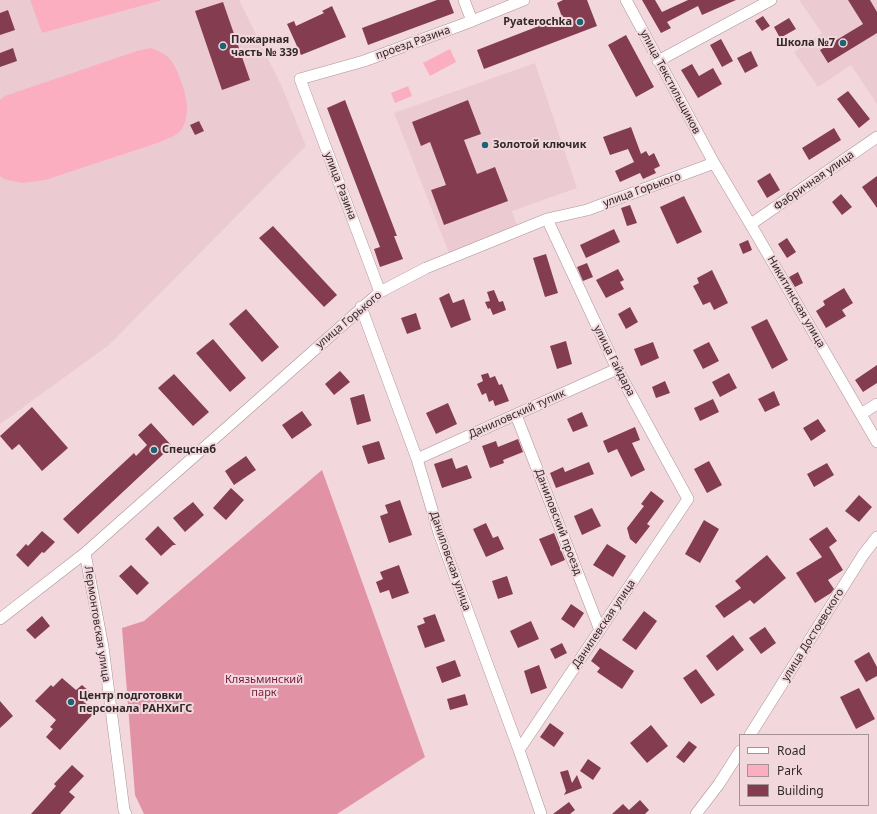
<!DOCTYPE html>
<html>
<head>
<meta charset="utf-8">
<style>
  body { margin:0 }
  #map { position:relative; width:877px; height:814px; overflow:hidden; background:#f2d8dd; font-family:"Noto Sans",sans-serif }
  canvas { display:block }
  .legend { position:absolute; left:739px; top:734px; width:130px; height:72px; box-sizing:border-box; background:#f2d8dd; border:1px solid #a59296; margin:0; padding:5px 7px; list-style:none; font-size:12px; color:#32292b }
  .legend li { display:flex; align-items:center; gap:8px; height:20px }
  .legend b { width:20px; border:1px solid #a59296 }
</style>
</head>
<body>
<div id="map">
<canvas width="877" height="814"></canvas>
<ul class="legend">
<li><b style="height:5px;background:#fff"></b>Road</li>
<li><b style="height:11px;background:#faaebf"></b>Park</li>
<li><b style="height:11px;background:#843d50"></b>Building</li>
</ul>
</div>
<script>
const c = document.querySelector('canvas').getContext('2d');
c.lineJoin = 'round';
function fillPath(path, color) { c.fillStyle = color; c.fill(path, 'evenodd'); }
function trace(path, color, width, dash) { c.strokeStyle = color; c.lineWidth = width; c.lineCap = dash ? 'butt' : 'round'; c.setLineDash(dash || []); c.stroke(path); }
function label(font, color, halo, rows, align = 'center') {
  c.font = font + ' "Noto Sans",sans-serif'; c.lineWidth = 4; c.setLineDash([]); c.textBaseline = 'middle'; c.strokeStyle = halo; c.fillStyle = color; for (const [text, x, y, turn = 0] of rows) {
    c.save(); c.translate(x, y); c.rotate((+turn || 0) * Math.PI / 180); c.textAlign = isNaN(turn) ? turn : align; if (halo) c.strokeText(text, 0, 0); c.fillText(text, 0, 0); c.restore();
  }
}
fillPath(new Path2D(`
  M0 0H30L42 33 163 0H239L283 89 306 146 109 345 0 424Z
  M799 0H877V104L851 65 818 87 794 52 822 33Z
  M535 63 577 188 512 211 517 225 449 253 394 113Z`), '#eccad1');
fillPath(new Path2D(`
  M30 0H163L42 33Z
  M151 48C158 51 164 53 170 59 177 67 188 97 187 109 187 115 185 125 181 130 177 136 166 139 160 142L45 180 22 183 4 179 0 176V100L5 96 137 51Z
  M450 49 456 62 430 76 423 63Z
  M408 86 412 96 395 103 391 93Z`), '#faaebf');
fillPath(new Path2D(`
  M322 470 425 757 337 814H144L135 795 122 628 144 621Z`), '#e292a5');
fillPath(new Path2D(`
  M437 0H449L454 13 368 45 362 28Z
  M563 0H587L597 26 484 69 477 50 562 17 557 3Z
  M642 0H655L662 12 688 0H736L702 15 698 6 667 22 671 28 661 33Z
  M848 0H870L877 12V33L828 63 820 50 863 24Z
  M223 2 250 80 222 90 195 11Z
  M332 6 346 37 301 55 287 24 294 21 296 26 324 13 322 11Z
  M8 10 15 30 0 35V13Z
  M763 16 770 26 762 31 755 21Z
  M789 18 796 29 780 38 774 27Z
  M626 35 654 87 636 97 608 45Z
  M721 39 733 61 722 67 710 45Z
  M13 48 17 61 0 67V53Z
  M751 51 758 66 745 73 737 58Z
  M692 64 699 76 713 68 722 84 698 98 681 70Z
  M848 91 870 119 859 128 837 99Z
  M345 100 397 236H394L403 259 380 267 374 249 380 247 327 108Z
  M468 100 481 134 464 140 477 174 495 167 508 201 444 225 431 190 446 185 430 142 421 146 412 122Z
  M199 121 204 131 195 135 190 125Z
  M631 127 641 154 646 151 649 156 654 153 660 166 654 169 656 173 643 179 640 173 620 182 615 171 634 162 628 149 610 155 603 137Z
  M834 128 841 140 809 160 802 148Z
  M770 173 780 190 767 198 757 181Z
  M877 176V208L862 187Z
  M841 194 852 207 842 215 832 202Z
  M684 196 702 232 677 244 660 207Z
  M630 205 637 223 627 226 621 208Z
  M273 226 337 295 324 307 259 238Z
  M614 229 620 242 586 258 580 245Z
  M787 238 796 252 787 258 778 244Z
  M748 240 752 250 743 254 739 244Z
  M546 254 558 293 545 297 533 258Z
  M587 263 593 277 583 281 577 267Z
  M618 269 624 280 620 282 624 289 606 298 596 280Z
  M712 270 728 303 714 310 710 302 703 305 693 286 699 283 697 278Z
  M798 272 803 283 795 287 789 277Z
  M844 288 853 303 842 310 846 316 826 328 816 311 825 305 823 301Z
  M494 290 499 302 503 301 506 310 493 315 490 308 488 309 485 302 490 301 487 292Z
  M449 293 453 303 464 299 471 320 451 328 439 298Z
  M630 307 638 322 626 329 618 314Z
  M246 309 279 347 262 362 229 324Z
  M416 313 421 329 407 334 401 318Z
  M767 319 788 360 772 369 751 327Z
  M213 339 246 378 230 392 196 353Z
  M566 341 572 364 557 369 550 346Z
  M653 342 659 358 641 366 634 349Z
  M709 342 719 361 703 369 693 350Z
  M877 365V383L863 392 855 380Z
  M340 371 350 382 334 395 325 384Z
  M488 373 490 378 495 376 499 385 502 384 509 401 495 406 493 400 489 402 486 393 482 395 477 384 483 381 481 375Z
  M729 373 737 388 720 397 712 382Z
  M174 374 209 412 193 426 158 388Z
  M665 381 670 393 656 398 652 387Z
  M774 391 780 405 765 412 758 399Z
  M364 394 371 421 357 425 350 398Z
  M713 399 719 412 700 421 694 408Z
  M448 403 457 424 436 434 426 413Z
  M32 407 68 448 42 471 19 444 12 450 0 436Z
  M302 411 312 425 292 439 282 425Z
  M582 412 588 426 573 432 567 419Z
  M818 419 826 431 811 441 803 428Z
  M151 423 172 446 78 534 63 519 134 453 136 456 147 445 138 435Z
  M635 427 640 440 632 443 645 470 631 477 617 449 608 453 603 441Z
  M518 439 523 452 503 460 504 463 490 468 482 446 496 441 498 447Z
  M379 441 385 459 368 464 362 446Z
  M246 456 256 470 234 485 225 471Z
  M452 458 456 469 467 465 472 478 442 488 434 464Z
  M709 461 722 485 707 493 694 469Z
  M589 462 594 474 556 488 550 473 563 467 565 472Z
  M827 463 834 475 814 487 807 474Z
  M231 488 244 500 226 520 213 508Z
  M651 491 664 501 647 524 650 526 636 544 630 539 627 528 644 506 641 504Z
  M859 495 872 507 859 522 845 511Z
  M400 500 412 535 389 543 380 516 388 513 385 505Z
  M193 502 204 515 185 532 173 518Z
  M592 508 601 526 582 535 574 516Z
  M704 520 719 529 700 563 685 554Z
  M486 523 493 538 498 536 504 549 486 557 473 529Z
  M158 526 176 545H173L161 556 145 539Z
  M827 527 837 541 829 547 843 570 828 580 834 589 831 593 815 603 796 573 822 557 809 539Z
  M42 531 55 542 44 553 42 552 28 567 16 555 26 544 28 546Z
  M554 533 565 560 551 566 539 539Z
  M607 544 626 556 613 577 593 565Z
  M767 555 786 578 754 604 750 600 724 618 715 606 741 588 735 581Z
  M131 565 149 583 137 595 119 576Z
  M399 565 409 593 392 599 389 590 380 593 376 582 383 579 380 572Z
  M507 576 513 594 498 599 492 581Z
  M571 604 584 613 574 628 561 619Z
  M644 611 657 621 636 650 622 640Z
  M435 614 445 641 425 648 417 626 425 623 423 618Z
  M42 616 50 626 35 639 26 630Z
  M531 621 539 639 518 648 510 631Z
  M765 627 776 643 761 654 749 638Z
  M733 635 744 650 717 671 706 656Z
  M562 643 567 653 555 659 550 649Z
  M600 648 634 671 622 689 597 672 600 668 591 661Z
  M869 652 877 667V676L866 682 854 661Z
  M455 660 461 676 442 683 436 667Z
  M539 665 547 688 531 694 524 671Z
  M696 669 715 695 701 704 683 678Z
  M62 678 76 690 82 685 91 693 83 701 95 712 60 750 46 737 53 729 50 727 56 720 35 701 51 685 53 687Z
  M859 688 875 719 856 729 840 697Z
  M465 694 468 705 450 710 447 699Z
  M0 701 13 716 0 728Z
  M550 723 564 733 554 747 540 737Z
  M651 725 668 746 647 763 630 743Z
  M689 741 697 747 684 763 676 757Z
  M588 759 601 768 593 780 580 771Z
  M72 765 84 776 69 792 75 797 60 814H31L56 786 54 784Z
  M568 770 572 783 577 775 582 788 564 795 566 791 560 772Z
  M640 800 649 810 645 814H612L623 804 629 810Z
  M569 802 575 810 570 814H553Z`), '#843d50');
const minor = new Path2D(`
  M464 0 472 21
  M626 0 714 163 755 232 877 442
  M658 61 771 0
  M751 224 877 137
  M380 292 300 79 364 61 472 21 524 0
  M361 307 417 459 439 533 519 750 541 814
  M861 414 877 404
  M516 415 600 630
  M417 459 617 369
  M85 553 103 647 124 810 126 814
  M0 619 85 553 380 292 426 268 547 219 587 210 714 163
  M750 735 863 555 877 537
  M519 750 688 499 617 369 547 219
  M696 814 719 784 740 751`);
trace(minor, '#a99296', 12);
trace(minor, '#fff', 11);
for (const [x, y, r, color] of [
  [580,22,4,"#1d6473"],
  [843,43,4,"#1d6473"],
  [223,46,4,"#1d6473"],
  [485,145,4,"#1d6473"],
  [154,450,4,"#1d6473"],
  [71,702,4,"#1d6473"]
]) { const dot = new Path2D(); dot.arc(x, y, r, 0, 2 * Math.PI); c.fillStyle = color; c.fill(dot); trace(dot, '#f2d8dd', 1.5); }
label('bold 11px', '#32292b', '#f2d8dd', [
  ["Pyaterochka",572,22,"right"],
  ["Пожарная",231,40],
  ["часть № 339",231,53],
  ["Школа №7",835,43,"right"],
  ["Золотой ключик",493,145],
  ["Спецснаб",162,450],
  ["Центр подготовки",79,696],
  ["персонала РАНХиГС",79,709]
], 'left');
label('11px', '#32292b', '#f2d8dd', [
  ["проезд Разина",413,43,-20],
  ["улица Текстильщиков",670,82,62],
  ["Фабричная улица",814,181,-35],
  ["улица Разина",340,186,69],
  ["улица Горького",642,190,-20],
  ["Никитинская улица",796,302,60],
  ["улица Горького",349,320,-40],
  ["улица Гайдара",614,361,63],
  ["Даниловский тупик",517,414,-24],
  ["Даниловский проезд",558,522,69],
  ["Даниловская улица",450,561,71],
  ["Лермонтовская улица",97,624,81],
  ["Данилевская улица",604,624,-56],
  ["улица Достоевского",813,635,-58]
]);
label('11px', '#77193b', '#f2d8dd', [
  ["Клязьминский",264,680],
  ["парк",264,693]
]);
</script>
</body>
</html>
